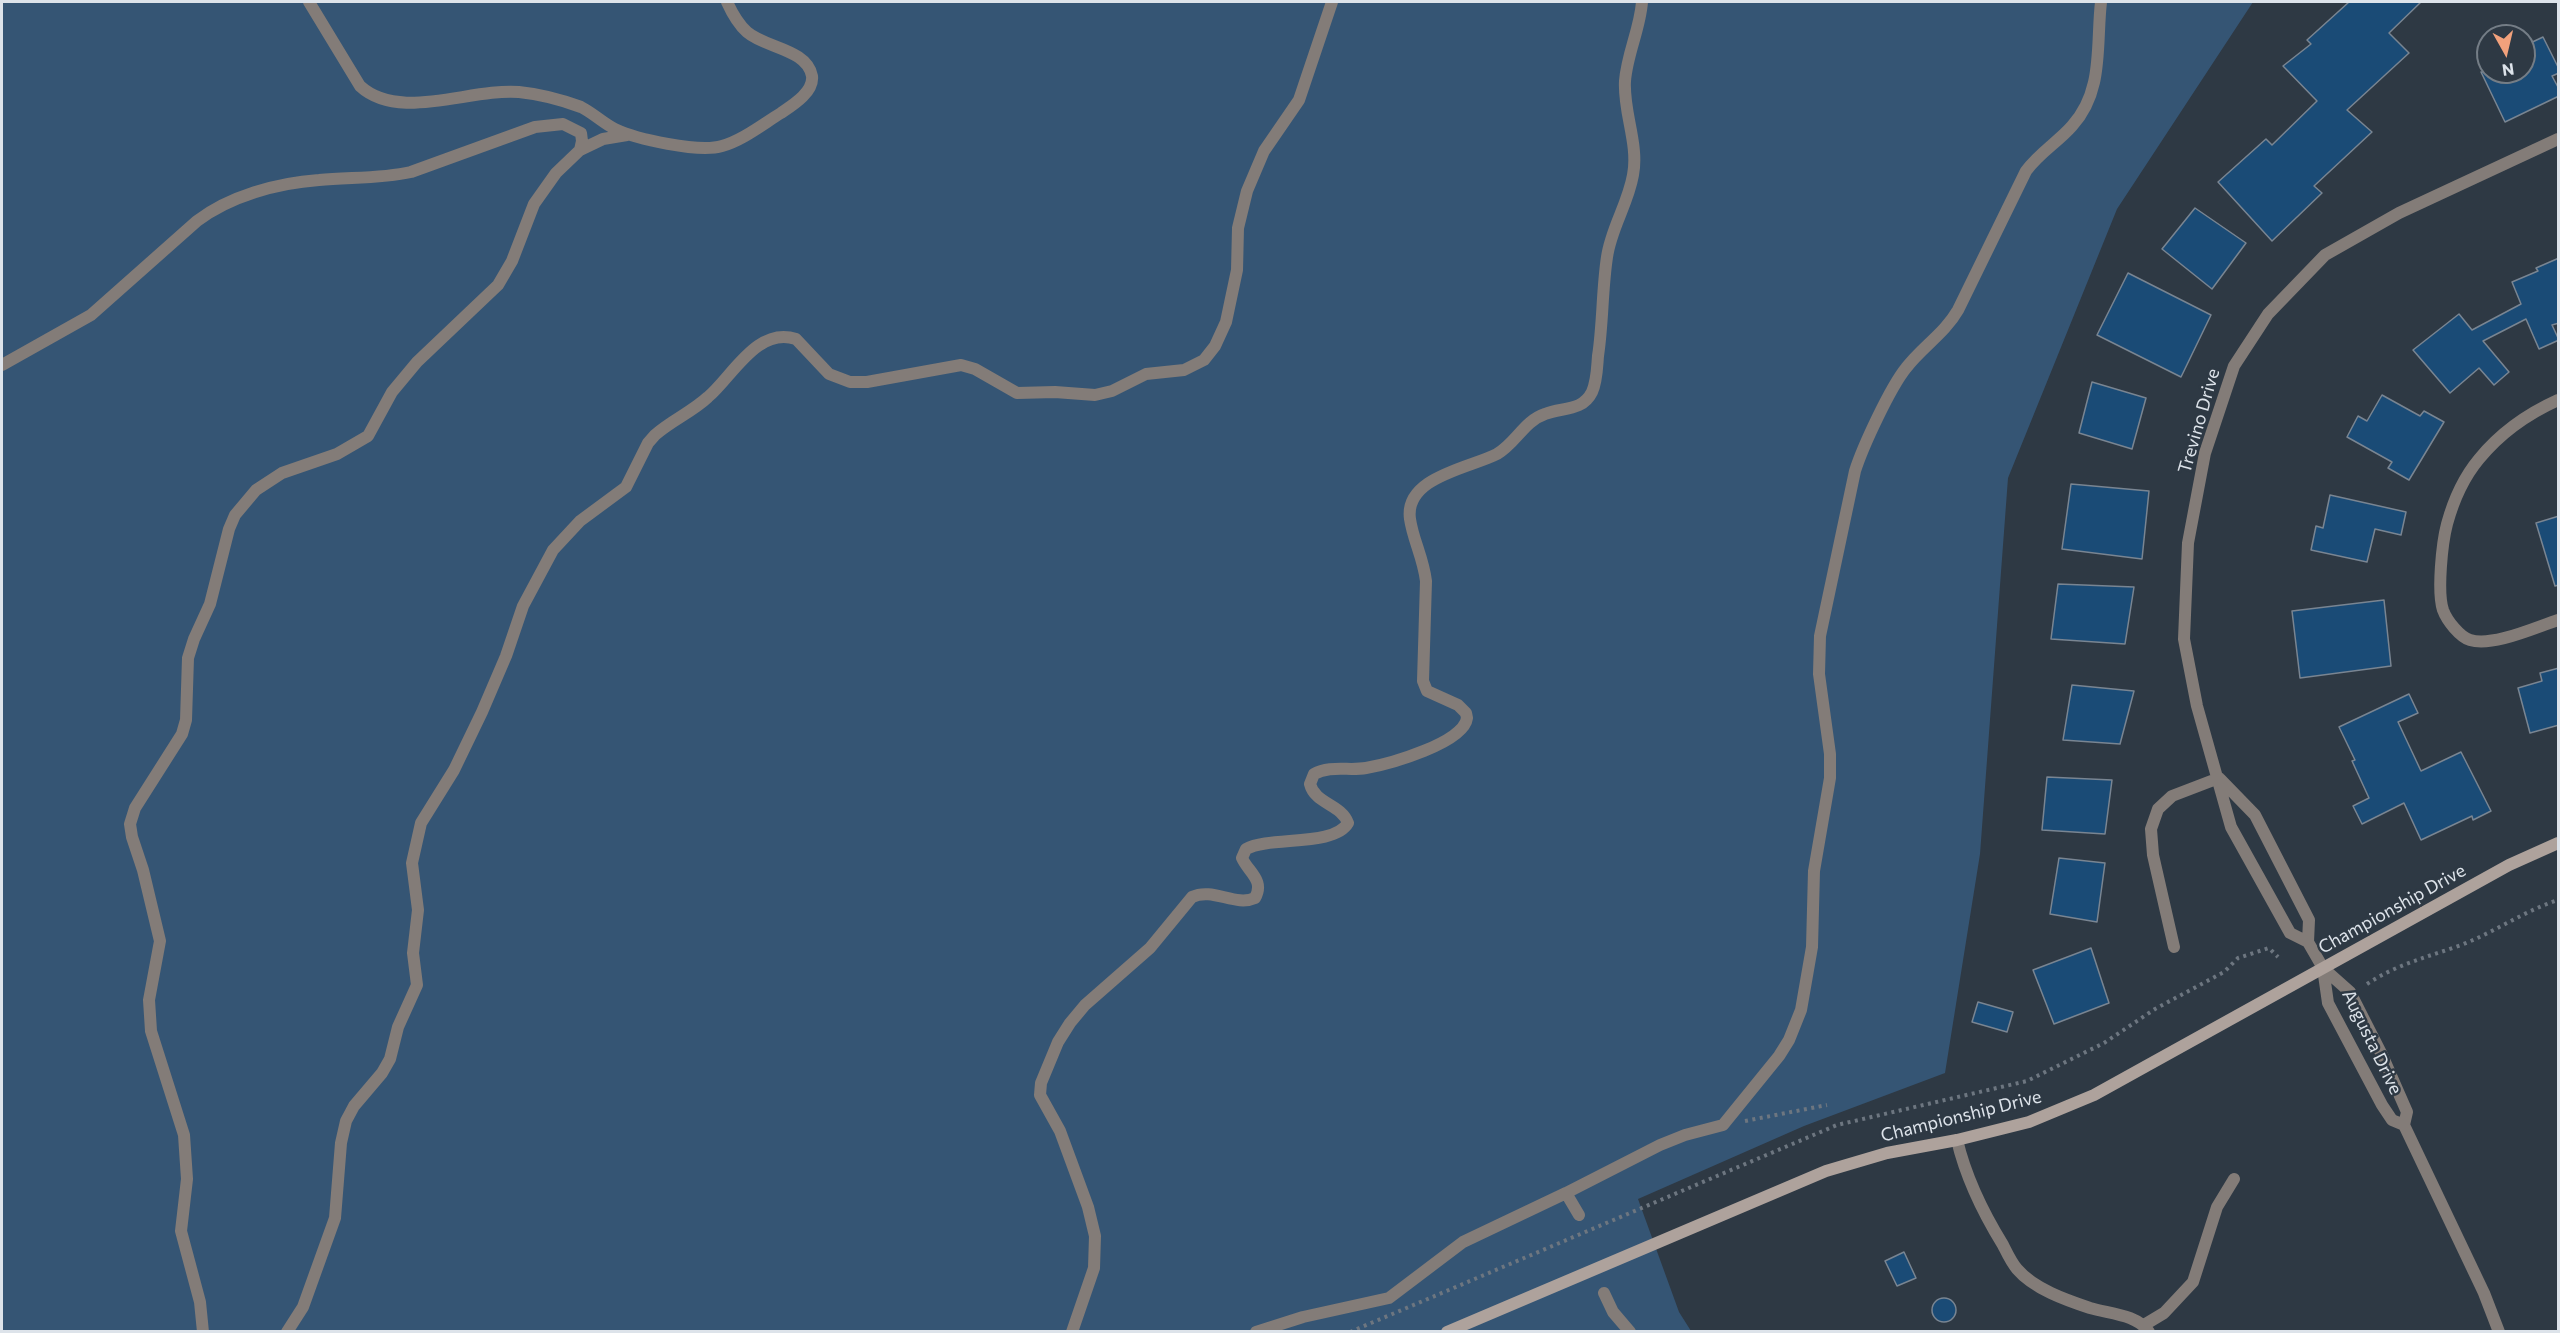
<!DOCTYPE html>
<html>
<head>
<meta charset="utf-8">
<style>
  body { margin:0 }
  #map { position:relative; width:2560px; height:1333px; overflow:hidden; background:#2e3944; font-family:Commissioner,sans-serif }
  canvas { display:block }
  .frame { position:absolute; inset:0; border:3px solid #dde3ea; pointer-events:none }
  .north { position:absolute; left:2476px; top:24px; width:60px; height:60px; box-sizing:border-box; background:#2e3944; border:2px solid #747d86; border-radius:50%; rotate:172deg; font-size:16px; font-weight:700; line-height:24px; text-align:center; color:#dde3ea }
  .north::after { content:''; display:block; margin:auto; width:21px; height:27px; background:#f1a17c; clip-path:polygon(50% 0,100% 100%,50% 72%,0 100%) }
</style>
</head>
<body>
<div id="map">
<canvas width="2560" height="1333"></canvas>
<div class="frame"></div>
<div class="north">N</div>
</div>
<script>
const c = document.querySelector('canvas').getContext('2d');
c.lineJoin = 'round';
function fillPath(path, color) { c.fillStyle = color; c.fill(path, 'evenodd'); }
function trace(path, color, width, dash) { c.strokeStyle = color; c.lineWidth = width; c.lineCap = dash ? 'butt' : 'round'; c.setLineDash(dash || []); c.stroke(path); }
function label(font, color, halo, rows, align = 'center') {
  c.font = font + ' Commissioner,sans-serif'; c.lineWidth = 5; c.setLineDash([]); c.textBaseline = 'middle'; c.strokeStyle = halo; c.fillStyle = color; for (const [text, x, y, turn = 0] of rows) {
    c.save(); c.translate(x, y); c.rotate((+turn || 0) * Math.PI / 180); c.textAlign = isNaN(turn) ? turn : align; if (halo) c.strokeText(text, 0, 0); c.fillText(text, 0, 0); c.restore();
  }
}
fillPath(new Path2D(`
  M2 2H2253L2117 209 2008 478 1980 854 1945 1073 1804 1126 1638 1199 1679 1312 1691 1331 2 1332Z`), '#355574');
const building = new Path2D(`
  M2349 2H2421L2389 33 2409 53 2347 110 2372 132 2314 186 2322 193 2272 241 2218 182 2266 139 2272 145 2317 101 2283 66 2311 44 2307 40Z
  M2543 37 2559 69V73L2552 76 2559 89V96L2505 122 2481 72H2524V46Z
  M2195 208 2246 243 2212 289 2162 249Z
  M2559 258V323L2552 325 2559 340 2539 349 2526 319 2483 341 2509 372 2494 385 2479 368 2450 393 2413 350 2459 314 2472 330 2521 304 2512 282 2538 271 2536 268Z
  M2128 273 2211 315 2181 377 2097 335Z
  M2092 382 2146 398 2132 449 2079 433Z
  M2382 395 2420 416 2424 411 2444 422 2409 480 2388 468 2392 462 2347 437 2358 416 2367 421Z
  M2071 484 2149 491 2142 559 2062 549Z
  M2330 495 2406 512 2401 535 2375 529 2367 562 2311 550 2316 526 2323 528Z
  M2559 516V585L2555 586 2536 523Z
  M2058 584 2134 587 2125 644 2051 639Z
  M2384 600 2391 666 2300 678 2292 611Z
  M2559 668V725L2530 733 2518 688 2542 681 2540 673Z
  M2072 685 2134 691 2120 744 2063 740Z
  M2409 694 2418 713 2398 722 2421 771 2461 752 2491 811 2473 820 2472 816 2421 840 2404 803 2362 824 2353 806 2369 798 2352 761 2355 760 2339 727Z
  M2047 777 2112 780 2105 834 2042 830Z
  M2059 858 2105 863 2097 922 2050 914Z
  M2091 948 2109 1003 2054 1024 2033 970Z
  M1978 1002 2013 1012 2007 1032 1972 1022Z
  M1904 1252 1916 1278 1897 1286 1885 1261Z
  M1932 1310a12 12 0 1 1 24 0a12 12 0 1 1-24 0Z`);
fillPath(building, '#1a4b76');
trace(building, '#798592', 1.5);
trace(new Path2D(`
  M2367 984C2397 964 2428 957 2461 945 2495 932 2524 911 2558 900
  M1745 1121 1827 1105
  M1350 1332 1837 1125 2027 1081 2104 1043 2155 1009 2224 972 2238 958 2269 948 2278 957`), '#6d7680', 4, [3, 4.5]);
trace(new Path2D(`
  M309 2 360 86C399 122 470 88 519 92 539 94 562 100 581 107 593 113 603 123 615 129 636 139 699 153 722 146 743 140 763 124 781 113 793 105 814 92 812 76 807 49 765 48 747 32 738 24 732 13 727 2
  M580 150 603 139 627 135
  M2 365 91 315 197 221C230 196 277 183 319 180 349 177 381 179 411 172L535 127 563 124 581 133 582 141 580 150 556 173 534 204 512 261 498 285 417 362 392 392 368 436 337 454 282 473 256 490 235 515 229 529 210 604 194 639 188 658 186 720 182 734 135 808 130 824 132 837 143 870 160 941 149 1000 151 1031 184 1135 187 1179 181 1231 200 1302 203 1332
  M1957 1140C1966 1178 1982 1211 2003 1245 2007 1253 2011 1262 2017 1269 2034 1289 2066 1300 2090 1308 2110 1314 2136 1314 2149 1332
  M1566 1193 1579 1215
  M1604 1293 1613 1312 1630 1332
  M2144 1325 2164 1313 2193 1282 2217 1207 2234 1179
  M287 1332 303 1307 335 1218 341 1143 346 1121 354 1106 382 1073 390 1059 398 1027 417 985 413 953 418 910 412 863 421 823 454 770 482 712 506 656 523 606 553 550 580 521 626 487 648 443 655 435C672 420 692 412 708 397 732 377 757 326 796 339L829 374 850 382H867L961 365 975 369 1017 393 1055 392 1095 395 1112 391 1146 374 1184 370 1204 360 1215 346 1226 322 1237 270 1238 228 1247 191 1264 151 1299 100 1332 2
  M1072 1332 1094 1268 1095 1236 1088 1207 1060 1131 1040 1095 1041 1083 1058 1042 1070 1023 1085 1005 1150 948 1192 897C1213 887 1235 907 1255 898 1265 880 1248 872 1242 858L1246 849C1270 836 1334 847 1348 823 1341 804 1315 804 1310 784L1314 774C1330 765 1349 771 1366 768 1389 764 1464 743 1467 718L1466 713 1458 705 1427 691 1423 681 1426 581C1423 557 1413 540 1410 519 1404 477 1470 468 1497 454 1516 443 1524 421 1545 414 1562 407 1582 412 1592 392 1597 381 1597 368 1598 356 1603 323 1602 290 1607 257 1611 228 1628 204 1633 175 1639 144 1623 112 1625 81 1627 54 1640 29 1642 2
  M1256 1332 1303 1317 1389 1298 1463 1242 1566 1193 1660 1145 1685 1135 1723 1125 1779 1056 1789 1040 1801 1010 1812 947 1814 871 1830 778V754L1819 674 1820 636 1855 471C1863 446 1890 388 1906 368 1922 347 1945 333 1958 310L2026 171C2039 153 2058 142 2072 126 2104 91 2096 45 2101 2`), '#837c78', 12);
trace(new Path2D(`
  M2558 400C2527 414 2501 432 2479 459 2464 477 2453 502 2447 524 2442 543 2437 592 2443 610 2447 621 2460 637 2470 640 2493 647 2536 627 2558 620
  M2220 779 2255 815 2309 920 2308 942
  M2174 947 2153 855 2151 829 2158 809 2172 796 2219 778
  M2323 968 2328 1003 2382 1105 2392 1120 2404 1125
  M2499 1332 2484 1293 2404 1125 2407 1112 2382 1055 2350 992 2323 968 2308 942 2290 933 2231 827 2197 706 2184 639 2188 543 2205 453 2234 366 2268 314 2325 255 2399 213 2558 139`), '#837c78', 12);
trace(new Path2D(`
  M1447 1332 1826 1171 1887 1153 1957 1140 2029 1122 2094 1095 2509 865 2558 843`), '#aea29c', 12);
label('18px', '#dde3ea', '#2e3944', [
  ["Trevino Drive",2199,421,-74],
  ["Championship Drive",2392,909,-29],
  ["Augusta Drive",2372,1042,64],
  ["Championship Drive",1961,1116,-14]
]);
</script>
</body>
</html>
